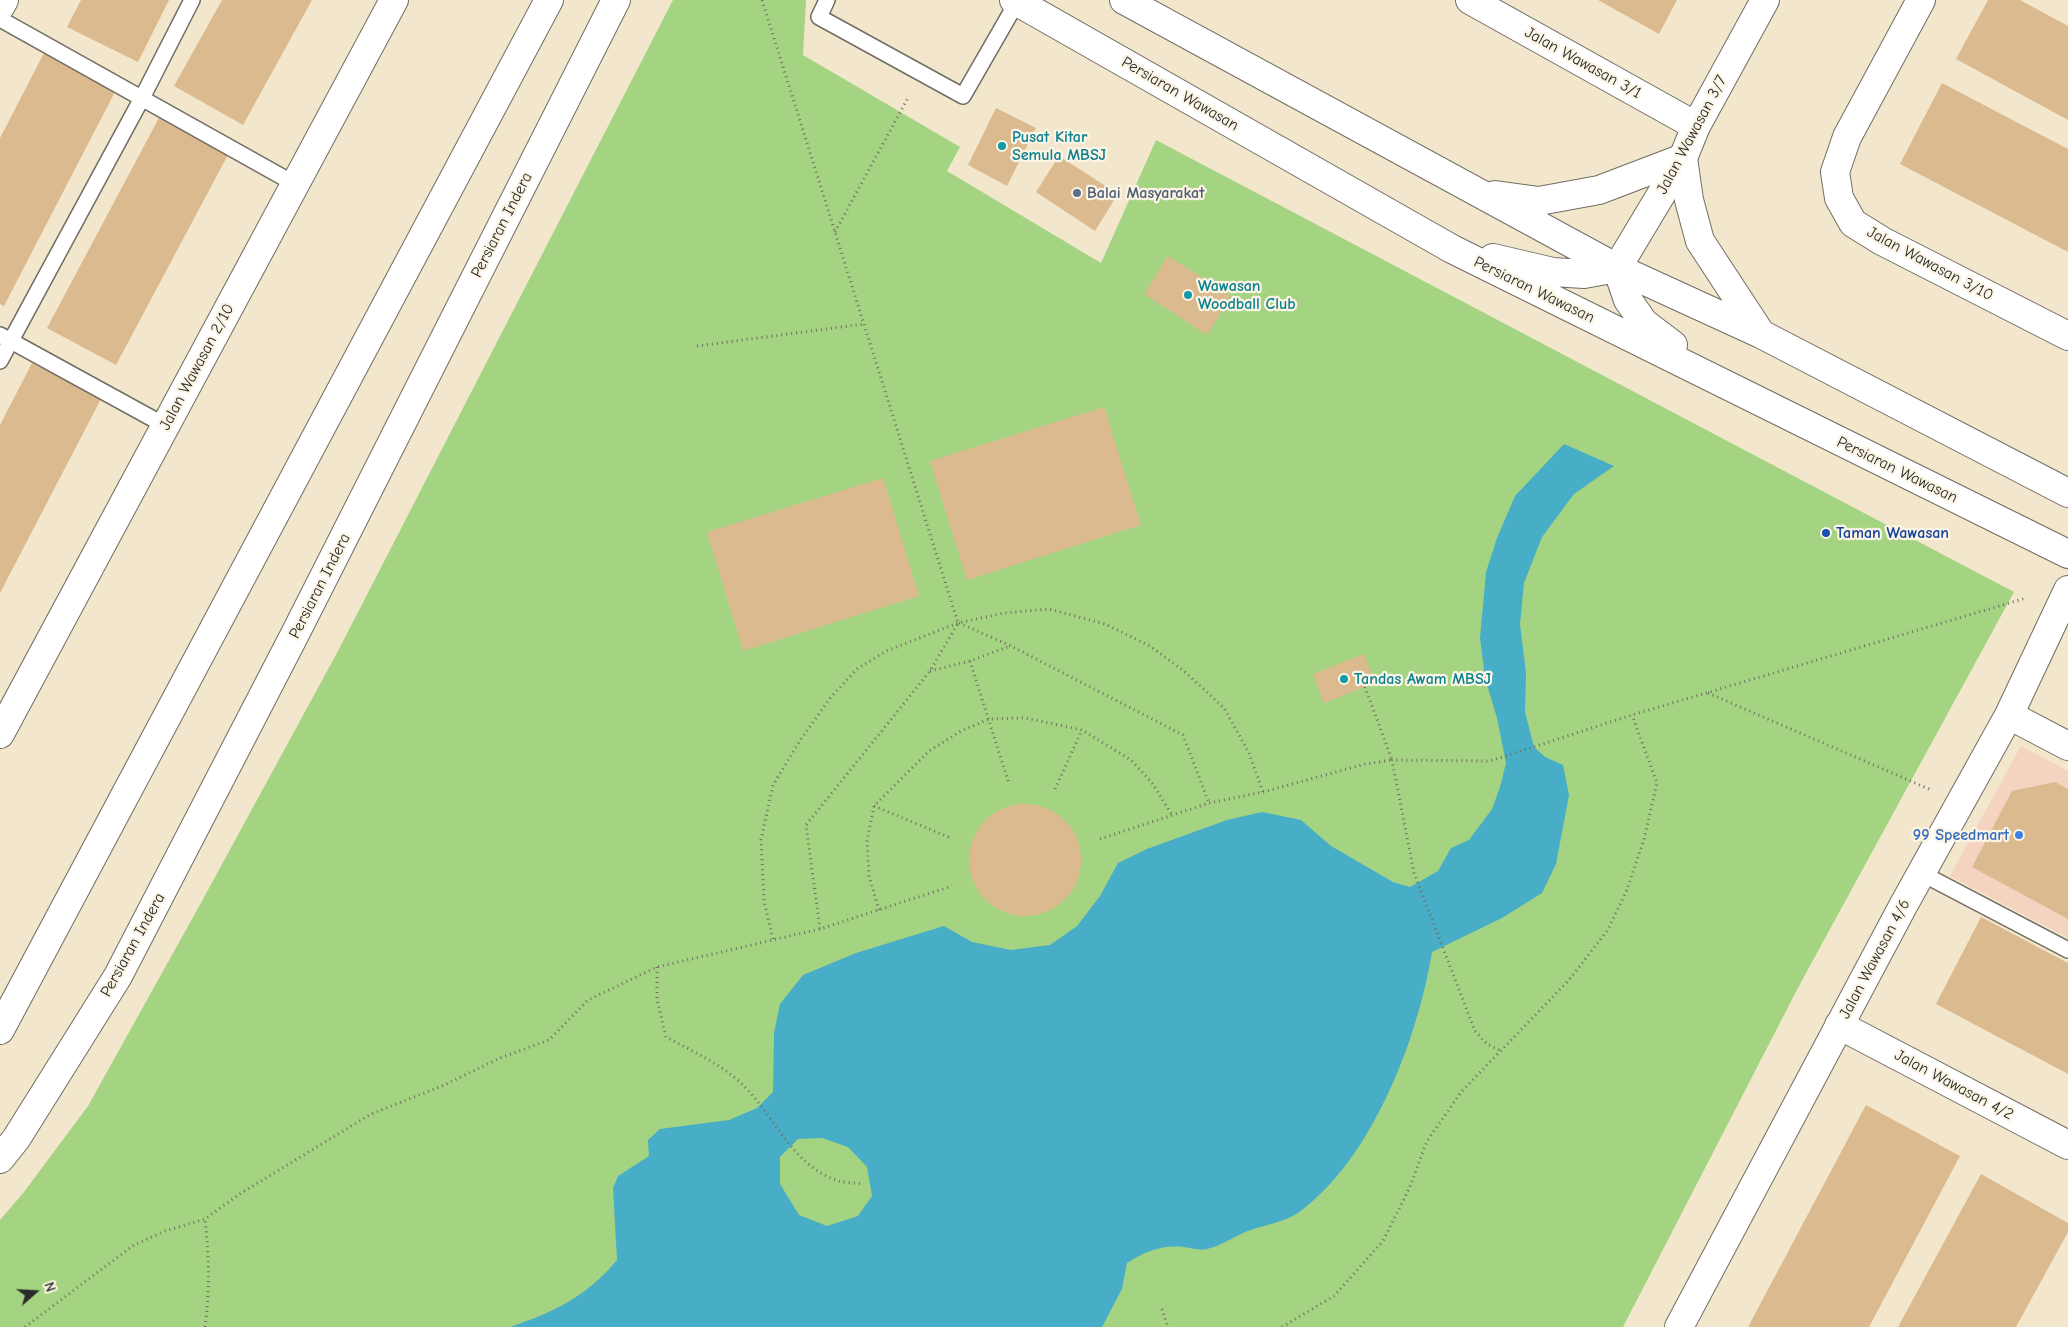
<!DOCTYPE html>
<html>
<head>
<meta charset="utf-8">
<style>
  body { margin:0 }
  #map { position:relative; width:2068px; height:1327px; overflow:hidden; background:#f2e7cc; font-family:"Comic Neue",sans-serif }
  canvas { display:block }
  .north { position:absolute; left:10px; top:1267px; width:50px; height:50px; -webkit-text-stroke:4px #fcf5e5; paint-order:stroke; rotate:71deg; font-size:14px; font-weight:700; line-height:20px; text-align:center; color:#2b2b2b }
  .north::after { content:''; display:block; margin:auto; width:18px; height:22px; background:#2b2b2b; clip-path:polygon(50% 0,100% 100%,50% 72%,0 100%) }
</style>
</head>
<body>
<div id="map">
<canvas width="2068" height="1327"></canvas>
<div class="north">N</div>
</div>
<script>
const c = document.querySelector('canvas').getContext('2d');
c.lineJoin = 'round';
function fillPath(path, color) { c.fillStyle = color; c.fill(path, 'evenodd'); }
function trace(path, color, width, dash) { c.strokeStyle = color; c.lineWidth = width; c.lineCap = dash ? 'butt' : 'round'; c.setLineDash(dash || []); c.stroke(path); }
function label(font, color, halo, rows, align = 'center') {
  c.font = font + ' "Comic Neue",sans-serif'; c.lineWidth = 4.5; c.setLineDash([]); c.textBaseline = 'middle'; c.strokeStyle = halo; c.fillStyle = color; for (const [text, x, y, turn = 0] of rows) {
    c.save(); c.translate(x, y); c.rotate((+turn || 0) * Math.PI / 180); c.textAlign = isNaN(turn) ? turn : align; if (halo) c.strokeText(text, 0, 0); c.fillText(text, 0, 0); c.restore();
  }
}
fillPath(new Path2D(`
  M2021 746 2068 771V938L1950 876Z`), '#f4d3c0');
fillPath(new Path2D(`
  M673 0H806L803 55 960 147 947 171 1101 263 1156 140 2014 592 1800 984 1623 1327H0V1220L24 1192 88 1106 202 901 338 651Z`), '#a4d482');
fillPath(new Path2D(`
  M1564 444 1614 466 1574 494 1542 537 1524 583 1520 624 1526 673 1525 712 1534 747 1545 757 1563 765 1569 795 1556 864 1542 893 1502 918 1432 952C1418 1038 1372 1160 1298 1213 1285 1222 1264 1225 1248 1231 1235 1236 1221 1246 1207 1249 1200 1251 1191 1248 1184 1247 1162 1245 1146 1251 1127 1263L1122 1289 1102 1327H510C554 1312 586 1297 617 1260L613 1188 618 1176 649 1156 648 1140 660 1129 729 1120 757 1108 773 1092 774 1033 780 1004 803 975 856 953 944 926 972 942 1011 950 1050 945 1077 926 1100 896 1118 863 1147 849 1227 820 1262 812 1301 820 1331 846 1393 882 1410 887 1438 871 1451 848 1469 840 1492 809 1500 787 1506 763 1497 718 1485 678 1480 638 1486 572 1497 538 1515 496ZM822 1138 848 1147 867 1167 872 1196 858 1216 827 1226 799 1215 780 1184V1157L798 1139Z`), '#48adc7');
fillPath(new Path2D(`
  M81 0H169L138 62 67 27Z
  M222 0H312L243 125 174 86Z
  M1598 0H1677L1659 34Z
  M1988 0H2020L2068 26V120L1956 59Z
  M45 51 117 88 4 306 0 304V138Z
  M1942 83 2068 149V252L1900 164Z
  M996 108 1036 128 1007 186 968 165Z
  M161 114 230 151 116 365 47 328Z
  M1059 156 1118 194 1095 231 1036 192Z
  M1168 256 1231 296 1207 335 1144 294Z
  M32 363 101 399 0 593V425Z
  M1104 407 1141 525 967 580 930 461Z
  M883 478 919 596 743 651 707 532Z
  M1364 654 1375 683 1324 703 1313 674Z
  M2055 782 2068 789V919L1972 867 2012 791Z
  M969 860a56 56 0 1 1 112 0a56 56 0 1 1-112 0Z
  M1981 917 2068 963V1074L1936 1004Z
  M1866 1105 1960 1156 1869 1327H1748Z
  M1981 1174 2068 1223V1232L2016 1327H1898Z`), '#dcba8f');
const service = new Path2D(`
  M827 0 819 17 963 96 1017 2
  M0 19 295 184
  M0 335 166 426
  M0 361 142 98 192 0
  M1921 873 2068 950`);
const minor = new Path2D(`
  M1470 0 1696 126
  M1921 0 1847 137 1835 172 1839 198 1853 223 1882 241 2068 336
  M0 7 4 0
  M1617 268 1683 158 1696 126 1765 0
  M2009 715 2068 746
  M0 734 394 0
  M1839 1025 2068 1145
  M1679 1327 1903 906 2009 715 2068 590`);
const secondary = new Path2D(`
  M1014 0 1452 249 2068 554
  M1124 0 1617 268 1761 334 2068 493
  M1495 195 1539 201 1599 190 1683 158 1689 200 1700 241 1761 334
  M1493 258 1553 272 1584 274 1617 268
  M1617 268 1628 300 1644 323 1673 345
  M0 1030 549 0
  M0 1159 16 1139 118 976 295 634 616 0`);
trace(service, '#716d63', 18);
trace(minor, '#716d63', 30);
trace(secondary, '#716d63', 30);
trace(new Path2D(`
  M762 0 958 623 930 671 806 825 820 929
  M835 232 909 96
  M697 346 864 324
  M959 623 1011 646 1183 735 1209 803
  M970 661 1009 784
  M930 671 970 661 1010 646
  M1708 693 1929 789
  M1055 789 1082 730
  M874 806 951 838
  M1100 839 1209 803 1263 792 1365 764 1392 760 1365 687
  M879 910 869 876 867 840 874 806 929 751 961 731 989 719 1025 718 1082 730 1131 760 1153 784 1172 815
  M773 939 764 901 761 840 773 785 801 739 831 697 857 669 886 651 958 623 1004 613 1049 609 1105 624 1150 646 1184 671 1224 708 1248 751 1263 792
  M657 967V999L666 1037C692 1051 719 1063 741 1083 774 1114 792 1167 839 1181 846 1183 855 1183 862 1184
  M1499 1050 1487 1044 1475 1031 1414 873 1392 760 1490 761 1632 715 2026 598
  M1162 1309 1168 1327
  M25 1327 134 1245 165 1231 205 1219 238 1195 371 1114 442 1086 500 1058 549 1040 588 1000 657 967 820 929 952 886
  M205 1327C210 1290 209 1256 205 1219
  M1282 1327 1334 1296 1383 1241 1409 1189 1427 1141 1462 1091 1569 980 1607 931 1627 890 1644 839 1657 783 1632 715`), '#716d63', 3, [1, 4]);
trace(service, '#fff', 15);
trace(minor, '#fff', 28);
trace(secondary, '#fff', 28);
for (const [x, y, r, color] of [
  [1002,146,5,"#0f9aa8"],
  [1077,193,5,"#5c6f8a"],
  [1188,295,5,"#0f9aa8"],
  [1826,533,5,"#1a4fb4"],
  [1344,679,5,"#0f9aa8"],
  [2019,835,5,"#3f7fe0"]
]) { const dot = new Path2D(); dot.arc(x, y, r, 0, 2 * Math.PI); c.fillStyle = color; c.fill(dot); trace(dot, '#fcf5e5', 2); }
label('16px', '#2b2b2b', '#fcf5e5', [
  ["Jalan Wawasan 3/1",1583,63,29],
  ["Persiaran Wawasan",1180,94,30],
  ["Jalan Wawasan 3/7",1692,135,-62],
  ["Persiaran Indera",502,225,-63],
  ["Jalan Wawasan 3/10",1930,264,28],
  ["Persiaran Wawasan",1534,290,26],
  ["Jalan Wawasan 2/10",197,367,-62],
  ["Persiaran Wawasan",1897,470,26],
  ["Persiaran Indera",320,586,-63],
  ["Persiaran Indera",133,945,-61],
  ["Jalan Wawasan 4/6",1875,959,-62],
  ["Jalan Wawasan 4/2",1954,1085,28]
]);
label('bold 16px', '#0d838f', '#fcf5e5', [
  ["Pusat Kitar",1012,137],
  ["Semula MBSJ",1012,155],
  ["Wawasan",1198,286],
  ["Woodball Club",1198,304],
  ["Tandas Awam MBSJ",1354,679]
], 'left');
label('bold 16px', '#4e5e75', '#fcf5e5', [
  ["Balai Masyarakat",1087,193]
], 'left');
label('bold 16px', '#164399', '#fcf5e5', [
  ["Taman Wawasan",1836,533]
], 'left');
label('bold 16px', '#366cbe', '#fcf5e5', [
  ["99 Speedmart",2009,835]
], 'right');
</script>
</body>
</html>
